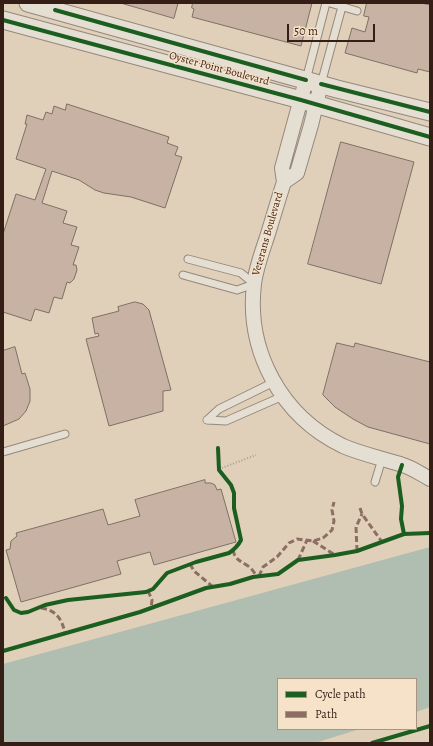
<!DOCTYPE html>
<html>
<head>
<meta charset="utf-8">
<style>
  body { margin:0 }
  #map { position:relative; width:433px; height:746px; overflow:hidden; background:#e0d0b9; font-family:Alegreya,serif }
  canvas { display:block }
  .frame { position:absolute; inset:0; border:4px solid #351e16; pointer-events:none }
  .legend { position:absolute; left:277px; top:678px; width:140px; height:52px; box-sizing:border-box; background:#f5e2c8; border:1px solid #a89481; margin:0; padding:5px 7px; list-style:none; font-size:12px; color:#351e16 }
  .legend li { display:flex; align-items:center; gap:8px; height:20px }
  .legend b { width:20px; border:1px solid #a89481 }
  .scale { position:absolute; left:287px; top:24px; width:88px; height:18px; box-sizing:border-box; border:2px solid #351e16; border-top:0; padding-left:5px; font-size:12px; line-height:14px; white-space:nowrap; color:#351e16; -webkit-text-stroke:3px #f5e2c8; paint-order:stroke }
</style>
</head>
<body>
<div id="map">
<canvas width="433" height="746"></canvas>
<div class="frame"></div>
<ul class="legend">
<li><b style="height:5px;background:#1b5e20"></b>Cycle path</li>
<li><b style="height:5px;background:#8d6e63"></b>Path</li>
</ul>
<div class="scale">50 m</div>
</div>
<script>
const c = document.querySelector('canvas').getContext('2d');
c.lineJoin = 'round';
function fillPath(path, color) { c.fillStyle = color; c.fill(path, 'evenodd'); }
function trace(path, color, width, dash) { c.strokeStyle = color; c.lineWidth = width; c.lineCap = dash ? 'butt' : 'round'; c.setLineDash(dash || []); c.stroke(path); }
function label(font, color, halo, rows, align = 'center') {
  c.font = font + ' Alegreya,serif'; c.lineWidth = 3; c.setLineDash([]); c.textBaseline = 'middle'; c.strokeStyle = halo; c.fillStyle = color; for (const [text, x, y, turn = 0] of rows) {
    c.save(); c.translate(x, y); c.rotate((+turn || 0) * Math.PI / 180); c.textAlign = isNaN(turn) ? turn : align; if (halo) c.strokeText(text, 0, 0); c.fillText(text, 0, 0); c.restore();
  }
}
fillPath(new Path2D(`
  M430 547V707L416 712V679H278V729H360L315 743H3V664Z`), '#afbeb1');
const building = new Path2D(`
  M121 3H178L174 18Z
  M193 3H312L301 46 192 17 194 9 192 8Z
  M367 3H421L430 5V72L418 69 417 73 345 53 352 28 365 32 369 17 364 16Z
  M67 104 169 137 167 143 178 147 175 155 182 157 165 208 131 197 104 193 95 190 79 180 52 171 42 203 67 211 63 223 77 227 71 245 79 247 73 265H76L77 270 74 279 70 283 67 282 62 299 54 297 49 313 35 309 31 321 3 312V234L16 194 35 200 46 169 16 159 27 124H25L27 115 43 120 46 112 52 114 54 106 65 110Z
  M341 142 414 162 381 284 308 264Z
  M135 302 143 304 149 310 171 390 163 391V411L109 426 86 339 99 336 98 333 95 334 92 318 119 311 118 307Z
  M337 343 354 347 355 343 430 362V444L368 427 353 419 335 407 323 395Z
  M15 347 22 374 25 373 30 389V401L26 411 19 419 3 426V351Z
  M205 480V483H211L215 485 217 490 221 489 236 542 154 565 150 552 117 561 121 574 21 602 6 550 10 549 11 541 17 536 16 533 103 509 108 525 140 516 135 500Z`);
fillPath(building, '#c7b2a4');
trace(building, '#7c7165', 1);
const service = new Path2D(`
  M330 3 357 11
  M306 80 326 3
  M321 84 343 3
  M188 259 241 273 254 284
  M183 275 237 290 254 284
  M207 420 226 421 283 396
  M207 420 219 409 274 382
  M3 452 65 434
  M375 482 382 459`);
const minor = new Path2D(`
  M306 80 282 168 284 182C278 200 273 218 267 237 262 252 256 268 254 284 246 351 281 416 343 446 361 454 381 458 400 464 411 467 421 474 430 479
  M284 182 297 173 311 125 321 84`);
const tertiary = new Path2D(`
  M28 3 337 89 430 112
  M3 20 301 100 430 137`);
trace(service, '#95887b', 9);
trace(minor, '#95887b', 16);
trace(tertiary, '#95887b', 19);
trace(new Path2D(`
  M219 469 256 455`), '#a59d94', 2, [1, 2]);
trace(service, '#e5ded2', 7);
trace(minor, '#e5ded2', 14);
trace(tertiary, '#e5ded2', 17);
trace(new Path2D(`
  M360 508 362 514 382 542
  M313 541 335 555
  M233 550C235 560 241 561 248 566 252 568 254 573 257 576
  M357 551 356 527 362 514
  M298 560 307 540
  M190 564 194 571 213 587
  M259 576 263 567 277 557 289 543 297 539 313 541 323 538 332 530 334 521 332 510 334 502
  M148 591 152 600 151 608
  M41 608C56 610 62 619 65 633`), '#8d6e63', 3, [6, 3]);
trace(new Path2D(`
  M55 10 306 80
  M3 20 301 100 430 137
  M321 84 430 112
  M402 465 398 477 402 506 401 519 404 534
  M6 598 14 610 21 613 28 612 45 605 68 600 146 592 153 589 167 573 196 562 229 553C235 549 238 546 241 540L234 508V493L231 485 219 470 218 448
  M3 651 140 612 206 588 230 584 253 577 278 574 298 560 335 555 357 551 404 534 430 533
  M372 743 430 726`), '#1b5e20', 4);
label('11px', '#351e16', '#f5e2c8', [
  ["Oyster Point Boulevard",219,69,15],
  ["Veterans Boulevard",268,234,-74]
]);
</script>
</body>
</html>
